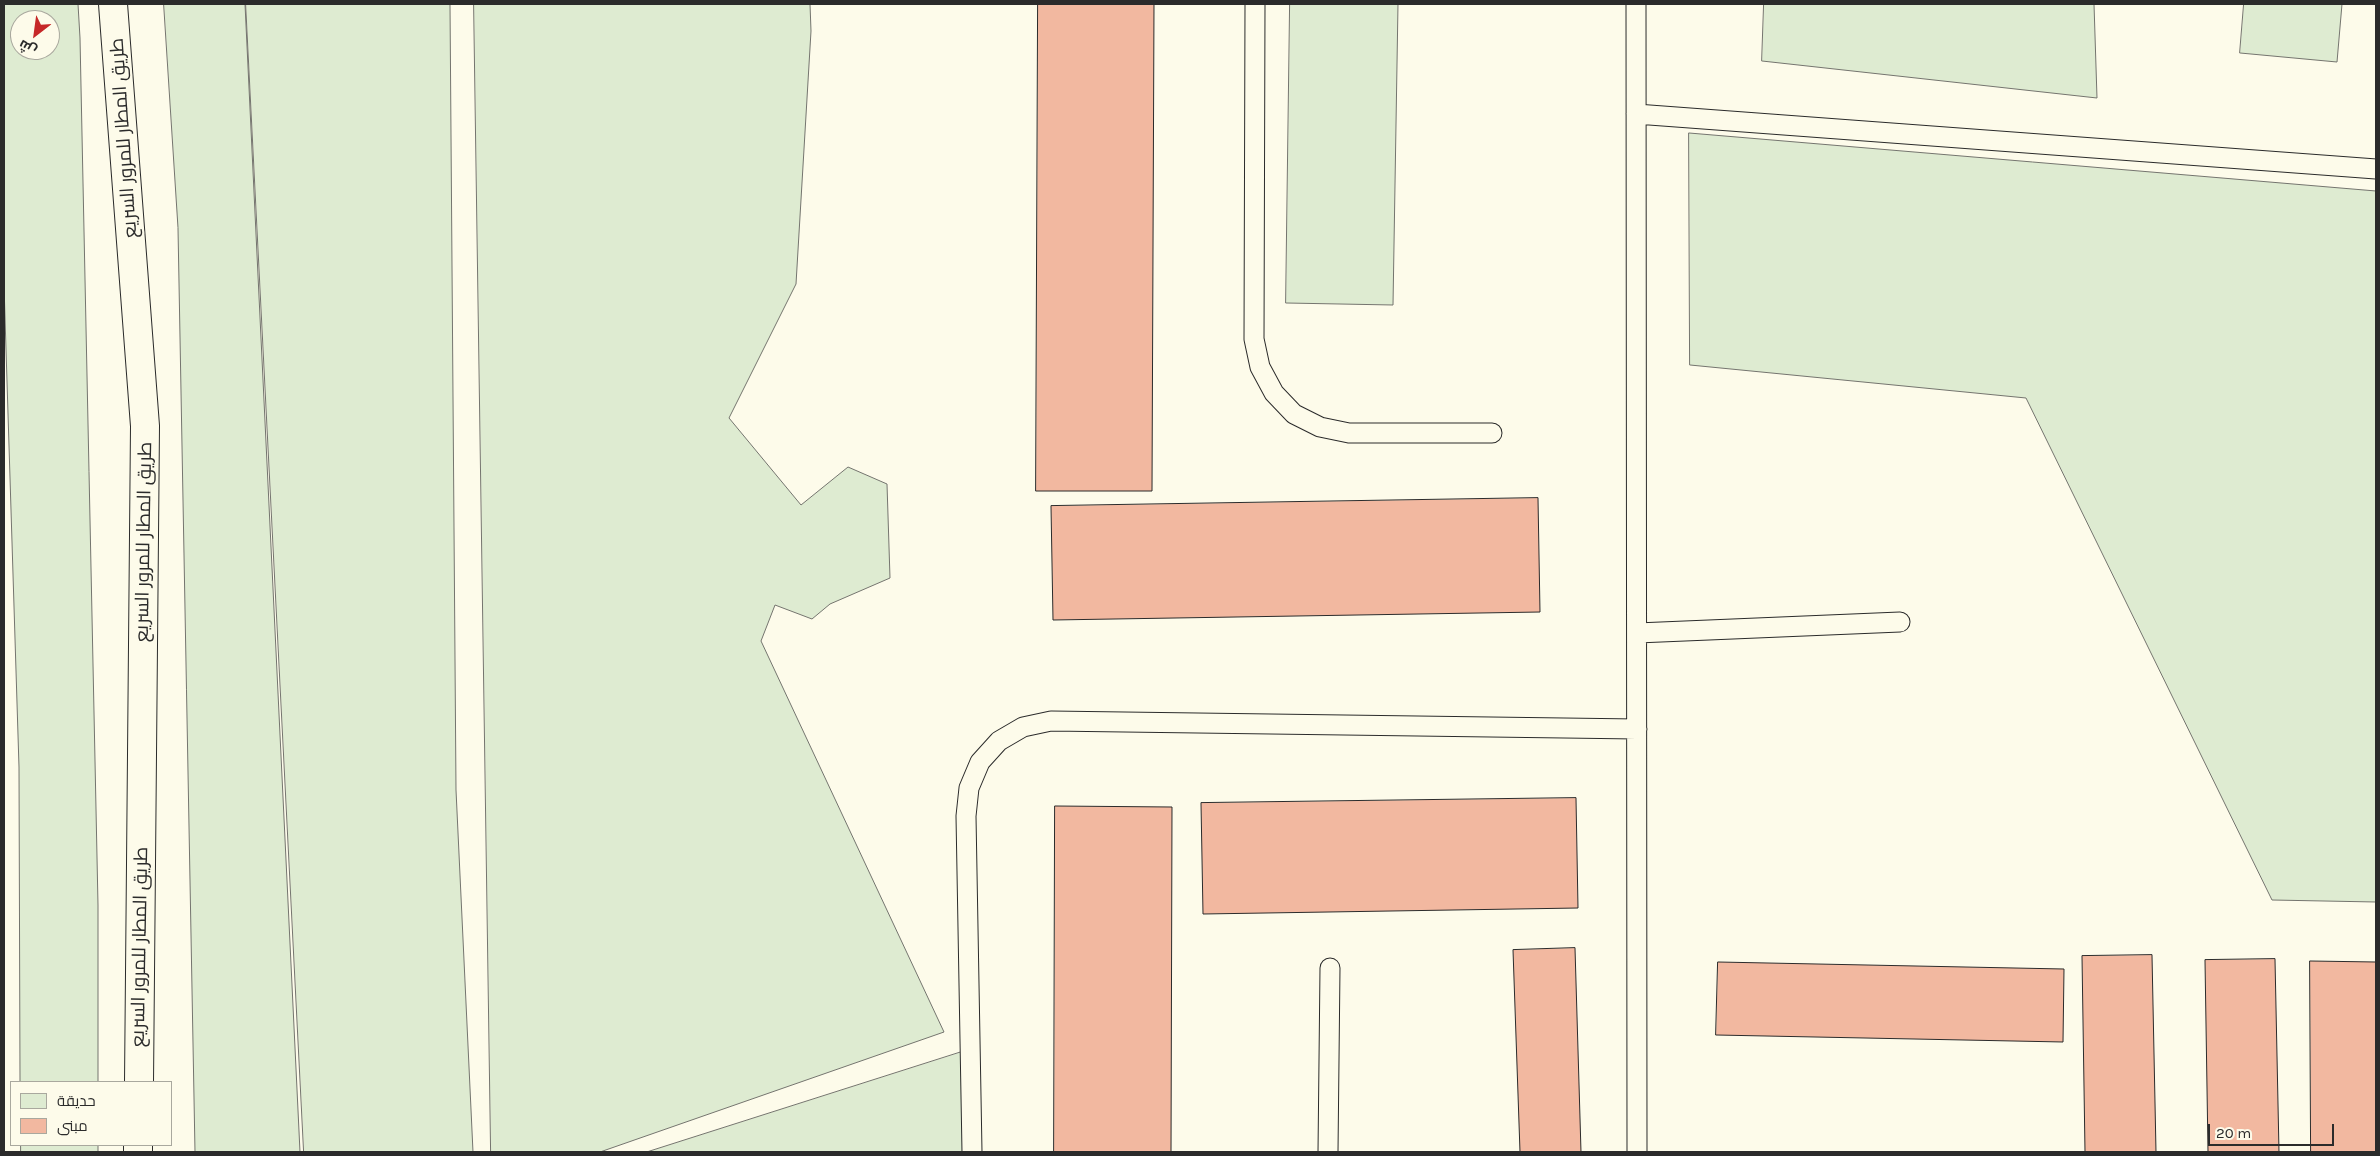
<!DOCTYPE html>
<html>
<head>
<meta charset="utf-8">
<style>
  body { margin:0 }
  #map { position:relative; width:2380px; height:1156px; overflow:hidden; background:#fdfbea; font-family:Karla,Cairo,sans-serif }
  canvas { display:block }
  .frame { position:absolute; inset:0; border:5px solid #2b2b2b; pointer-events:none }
  .legend { position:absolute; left:10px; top:1081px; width:162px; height:65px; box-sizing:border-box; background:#fdfbea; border:1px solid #a9a89e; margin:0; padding:6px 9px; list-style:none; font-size:15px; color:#2b2b2b }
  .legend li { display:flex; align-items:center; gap:10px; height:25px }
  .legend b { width:25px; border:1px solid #a9a89e }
  .north { position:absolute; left:10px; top:10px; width:50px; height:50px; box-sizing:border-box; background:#fdfbea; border:1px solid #a9a89e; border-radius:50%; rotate:210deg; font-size:14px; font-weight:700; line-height:20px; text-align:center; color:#2b2b2b }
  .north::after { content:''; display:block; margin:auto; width:18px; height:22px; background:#c62828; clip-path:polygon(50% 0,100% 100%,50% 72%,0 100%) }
  .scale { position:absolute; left:2208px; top:1124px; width:126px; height:22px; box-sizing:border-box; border:2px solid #2b2b2b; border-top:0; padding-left:6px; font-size:15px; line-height:18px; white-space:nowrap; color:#2b2b2b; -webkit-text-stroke:4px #fdfbea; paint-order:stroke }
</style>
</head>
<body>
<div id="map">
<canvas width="2380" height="1156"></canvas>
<div class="frame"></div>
<ul class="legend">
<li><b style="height:14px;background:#deebd1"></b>حديقة</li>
<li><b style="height:14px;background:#f2b8a0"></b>مبنى</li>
</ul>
<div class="north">ش</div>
<div class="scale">20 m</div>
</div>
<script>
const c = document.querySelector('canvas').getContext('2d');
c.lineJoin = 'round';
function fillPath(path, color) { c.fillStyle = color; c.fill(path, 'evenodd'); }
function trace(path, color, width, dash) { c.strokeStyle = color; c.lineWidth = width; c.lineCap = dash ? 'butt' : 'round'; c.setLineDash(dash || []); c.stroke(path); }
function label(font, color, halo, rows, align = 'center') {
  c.font = font + ' Karla,Cairo,sans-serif'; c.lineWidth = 4; c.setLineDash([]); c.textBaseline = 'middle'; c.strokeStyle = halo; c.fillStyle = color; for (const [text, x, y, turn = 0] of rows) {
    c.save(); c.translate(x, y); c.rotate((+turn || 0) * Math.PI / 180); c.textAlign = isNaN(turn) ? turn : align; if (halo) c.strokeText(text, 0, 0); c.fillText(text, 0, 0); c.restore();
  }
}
const green = new Path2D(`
  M4 4H78L80 38 98 905V1082H20L19 767 4 285ZM20 20H50V50H20Z
  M164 4H245L300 1152H195L178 228Z
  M246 4H450L456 790 473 1152H304Z
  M474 4H810L811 31 796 284 729 418 801 505 848 467 887 484 890 578 830 604 812 619 775 605 761 641 944 1032 600 1152H491Z
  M1290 4H1398L1393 305 1286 303Z
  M1764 4H2094L2097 98 1762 61Z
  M2244 4H2342L2337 62 2240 53Z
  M1689 133 2376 191V902L2272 900 2026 398 1690 365Z
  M971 1049 973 1152H647Z
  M21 1145H98V1152H21Z`);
fillPath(green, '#deebd1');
trace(green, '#74746e', 1);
const building = new Path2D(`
  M1038 4H1154L1152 491H1036Z
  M1538 498 1540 612 1053 620 1051 506Z
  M1576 798 1578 908 1203 914 1201 803Z
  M1055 806 1172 807 1171 1152H1054Z
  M1575 948 1581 1152H1520L1513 950Z
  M2152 955 2156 1152H2085L2082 956Z
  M2275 959 2279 1152H2208L2205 960Z
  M2310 961 2376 962V1152H2311Z
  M1718 962 2064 969 2063 1042 1716 1035Z`);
fillPath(building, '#f2b8a0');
trace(building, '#2b2b2b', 1);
const lane = new Path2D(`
  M1255 4 1254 339 1260 367 1274 393 1294 414 1320 427 1349 433H1492
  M1636 4 1637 1152
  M1636 114 2376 169
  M1637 633 1900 622
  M972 1152 966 816 969 788 980 762 999 741 1023 727 1051 721 1637 729
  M1328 1152 1330 968`);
const highway = new Path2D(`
  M113 4 145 426 139 1082
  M138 1152V1145`);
trace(lane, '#2b2b2b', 21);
trace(highway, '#2b2b2b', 30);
trace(lane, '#fdfbea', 19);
trace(highway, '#fdfbea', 28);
label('19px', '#2b2b2b', '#fdfbea', [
  ["طريق المطار للمرور السريع",124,138,-94],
  ["طريق المطار للمرور السريع",144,542,-89],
  ["طريق المطار للمرور السريع",140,947,-89]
]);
</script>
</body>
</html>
